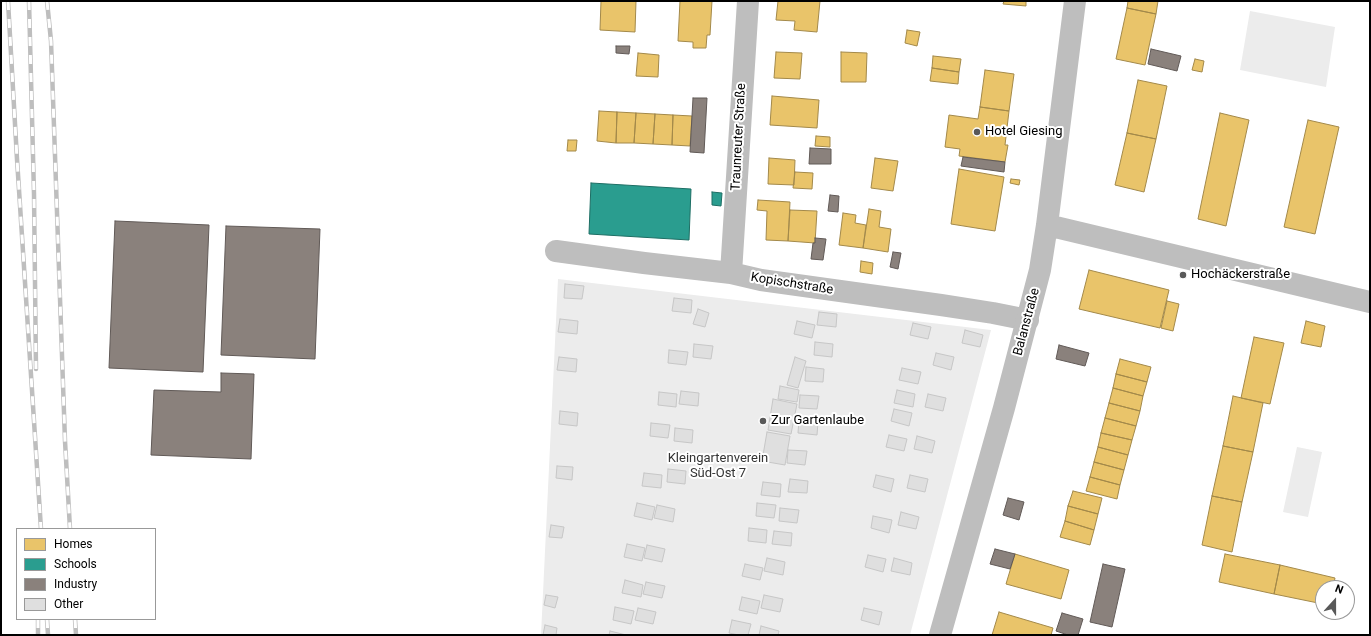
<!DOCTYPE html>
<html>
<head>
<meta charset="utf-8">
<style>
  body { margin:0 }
  #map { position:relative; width:1371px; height:636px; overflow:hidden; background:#fff; font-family:Roboto,sans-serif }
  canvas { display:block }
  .frame { position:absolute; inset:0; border:2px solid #000; pointer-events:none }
  .legend { position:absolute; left:16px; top:528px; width:140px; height:92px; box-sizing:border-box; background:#fff; border:1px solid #999; margin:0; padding:5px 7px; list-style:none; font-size:12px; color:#000 }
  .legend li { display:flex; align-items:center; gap:8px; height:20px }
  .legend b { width:20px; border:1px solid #999 }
  .north { position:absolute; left:1315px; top:580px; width:40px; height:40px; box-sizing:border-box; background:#fff; border:1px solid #999; border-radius:50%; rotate:21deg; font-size:11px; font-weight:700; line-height:16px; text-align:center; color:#000 }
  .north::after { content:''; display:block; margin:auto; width:14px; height:18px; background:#595959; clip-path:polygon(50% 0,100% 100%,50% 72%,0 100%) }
</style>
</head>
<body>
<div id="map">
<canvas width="1371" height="636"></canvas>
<div class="frame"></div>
<ul class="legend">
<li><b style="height:11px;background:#e9c46a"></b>Homes</li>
<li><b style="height:11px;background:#2a9d8f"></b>Schools</li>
<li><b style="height:11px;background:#8a817c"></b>Industry</li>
<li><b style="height:11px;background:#dfdfdf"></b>Other</li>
</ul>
<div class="north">N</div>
</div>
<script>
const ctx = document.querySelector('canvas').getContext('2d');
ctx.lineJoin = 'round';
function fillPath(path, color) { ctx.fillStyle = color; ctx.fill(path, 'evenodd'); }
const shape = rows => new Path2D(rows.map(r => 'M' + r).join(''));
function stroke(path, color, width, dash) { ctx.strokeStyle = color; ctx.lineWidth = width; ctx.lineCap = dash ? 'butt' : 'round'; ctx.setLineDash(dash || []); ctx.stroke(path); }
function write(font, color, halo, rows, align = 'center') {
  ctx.font = font + ' Roboto,sans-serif'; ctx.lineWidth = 4; ctx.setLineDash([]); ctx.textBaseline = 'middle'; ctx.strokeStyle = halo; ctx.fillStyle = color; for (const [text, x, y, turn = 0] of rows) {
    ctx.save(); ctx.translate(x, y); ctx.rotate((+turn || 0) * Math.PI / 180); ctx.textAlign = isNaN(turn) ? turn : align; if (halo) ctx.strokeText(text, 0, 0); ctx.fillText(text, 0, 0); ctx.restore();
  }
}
fillPath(shape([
  [1250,11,1335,27,1326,87,1240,70],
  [558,279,991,330,910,635,541,635],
  [1297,447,1322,452,1308,517,1283,512]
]), '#ececec');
const homes = shape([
  [601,1,636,1,635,32,600,30,601,1],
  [680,1,712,1,710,35,707,35,706,48,693,48,693,42,678,41,680,1],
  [778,1,820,1,817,32,794,30,795,21,776,20,778,1],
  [1004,1,1026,1,1026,6,1003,4,1004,1],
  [1128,1,1158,1,1156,14,1127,8,1128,1],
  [1127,8,1156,14,1145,65,1116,59,1127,8],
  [907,30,920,32,917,46,905,43,907,30],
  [776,52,802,53,800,79,774,78,776,52],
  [841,52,867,53,866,82,841,82,841,52],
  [638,53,659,55,658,77,636,76,638,53],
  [933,56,961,59,959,72,932,68,933,56],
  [1195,59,1204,61,1202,72,1192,70,1195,59],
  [932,68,959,72,958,84,930,81,932,68],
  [985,70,1014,74,1009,111,980,107,985,70],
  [1138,80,1167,86,1156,139,1127,133,1138,80],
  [772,96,819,100,817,128,770,125,772,96],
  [980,107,1009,111,1005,145,1008,145,1005,162,959,156,960,149,945,147,949,115,978,119,980,107],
  [599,111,617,112,616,143,597,141,599,111],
  [617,112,636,113,634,143,616,143,617,112],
  [636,113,655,114,653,144,634,143,636,113],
  [1220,113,1249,120,1226,226,1198,219,1220,113],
  [655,114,673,115,672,145,653,144,655,114],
  [673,115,692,116,690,146,672,145,673,115],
  [1308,120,1339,127,1315,234,1284,227,1308,120],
  [1127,133,1156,139,1144,192,1115,185,1127,133],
  [816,136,830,137,830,147,815,146,816,136],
  [568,140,577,140,576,151,567,151,568,140],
  [769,158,795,160,794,185,768,184,769,158],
  [875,158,898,161,893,191,871,188,875,158],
  [959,169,1004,177,995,231,951,224,959,169],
  [795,172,813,173,812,189,793,188,795,172],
  [1011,179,1020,180,1019,185,1010,183,1011,179],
  [758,200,790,202,788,241,766,240,767,211,757,210,758,200],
  [869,209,881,211,879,227,891,229,888,252,863,248,869,209],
  [790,210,817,211,815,243,788,241,790,210],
  [843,213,856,215,855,223,866,225,863,248,839,245,843,213],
  [861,261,873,263,872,274,860,272,861,261],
  [1089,270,1169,290,1160,328,1079,309,1089,270],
  [1167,301,1179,304,1173,331,1161,328,1167,301],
  [1306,321,1325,326,1321,347,1301,343,1306,321],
  [1254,337,1284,343,1270,404,1241,398,1254,337],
  [1120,359,1151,367,1147,382,1116,374,1120,359],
  [1116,374,1147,382,1143,396,1113,388,1116,374],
  [1113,388,1143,396,1140,411,1109,403,1113,388],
  [1233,396,1263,403,1253,452,1223,446,1233,396],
  [1109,403,1140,411,1136,426,1105,418,1109,403],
  [1105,418,1136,426,1132,440,1101,433,1105,418],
  [1101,433,1132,440,1128,455,1098,447,1101,433],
  [1223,446,1253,452,1242,502,1212,496,1223,446],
  [1098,447,1128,455,1124,470,1094,462,1098,447],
  [1094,462,1124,470,1120,485,1090,477,1094,462],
  [1090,477,1120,485,1117,499,1086,491,1090,477],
  [1073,491,1102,498,1098,514,1068,506,1073,491],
  [1212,496,1242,502,1232,552,1202,545,1212,496],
  [1068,506,1098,514,1094,530,1065,521,1068,506],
  [1065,521,1094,530,1090,545,1060,537,1065,521],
  [1015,554,1069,570,1061,599,1006,584,1015,554],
  [1225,554,1280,565,1274,594,1219,582,1225,554],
  [1280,565,1335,578,1333,588,1323,588,1323,604,1274,594,1280,565],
  [999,612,1053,628,1051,635,992,635,999,612]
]);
fillPath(homes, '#e9c46a');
stroke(homes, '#a3894a', 1);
const schools = shape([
  [591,183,691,189,689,240,589,234,591,183],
  [712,192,722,193,721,206,712,205,712,192]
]);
fillPath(schools, '#2a9d8f');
stroke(schools, '#1d6e64', 1);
const industry = shape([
  [616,46,630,46,629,54,616,53,616,46],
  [1151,49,1181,56,1177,71,1148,64,1151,49],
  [693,98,707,98,704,153,690,152,693,98],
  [810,148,831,149,831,164,809,164,810,148],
  [963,157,1005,162,1004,172,961,166,963,157],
  [830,195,839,196,838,212,828,211,830,195],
  [115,221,209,225,203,372,109,368,115,221],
  [226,226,320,229,315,359,221,355,226,226],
  [815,238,826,239,823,260,811,259,813,243,815,243,815,238],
  [893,252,901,253,898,269,890,267,893,252],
  [1059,345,1089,353,1085,366,1056,359,1059,345],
  [221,373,254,374,251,459,151,455,154,390,221,392,221,373],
  [1008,498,1024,502,1019,520,1003,515,1008,498],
  [995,549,1015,554,1010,569,990,564,995,549],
  [1103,564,1125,569,1112,627,1090,622,1103,564],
  [1062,613,1083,619,1078,635,1068,635,1056,631,1062,613]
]);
fillPath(industry, '#8a817c');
stroke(industry, '#615a57', 1);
const building = shape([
  [565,284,584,286,582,299,564,298,565,284],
  [674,298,692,300,691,313,672,311,674,298],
  [698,309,709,313,705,327,693,324,698,309],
  [819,312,837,314,836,327,817,325,819,312],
  [560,319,578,321,577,334,558,332,560,319],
  [797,321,815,325,812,338,794,334,797,321],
  [913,323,931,327,928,339,910,335,913,323],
  [965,330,983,335,980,347,962,343,965,330],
  [815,342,833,344,832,357,814,355,815,342],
  [694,344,713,346,711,359,693,357,694,344],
  [669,350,688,352,686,365,668,363,669,350],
  [936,353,954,357,951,370,933,365,936,353],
  [559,357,577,359,576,372,557,370,559,357],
  [795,357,806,361,798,388,787,385,795,357],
  [806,367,824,369,823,382,805,381,806,367],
  [902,368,921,372,918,384,899,380,902,368],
  [780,386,799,390,797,402,778,399,780,386],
  [897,390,915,394,913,407,894,403,897,390],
  [681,391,699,393,698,406,679,404,681,391],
  [659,392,677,394,676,407,658,405,659,392],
  [928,394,946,398,943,411,925,407,928,394],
  [800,395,819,396,817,409,799,408,800,395],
  [773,399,797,404,791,434,768,430,773,399],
  [894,409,912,413,909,426,891,421,894,409],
  [560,411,578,413,577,426,559,424,560,411],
  [799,420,818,422,817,435,798,433,799,420],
  [651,423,670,425,668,438,650,436,651,423],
  [675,428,693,430,692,443,674,441,675,428],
  [767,432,790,436,785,465,762,461,767,432],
  [889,435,907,439,904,451,886,447,889,435],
  [917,436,935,441,932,453,914,449,917,436],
  [788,450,807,451,805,465,787,463,788,450],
  [557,466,573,467,572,480,556,478,557,466],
  [668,469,686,471,685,484,667,482,668,469],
  [644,473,662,475,661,488,642,486,644,473],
  [876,475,894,479,891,492,873,487,876,475],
  [910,475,928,479,925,492,907,488,910,475],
  [790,479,808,481,807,493,788,492,790,479],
  [763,482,781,484,780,497,761,495,763,482],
  [637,503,655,507,652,520,634,516,637,503],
  [757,503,776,505,774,518,756,516,757,503],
  [657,505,675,509,673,522,654,518,657,505],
  [780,508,799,510,797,523,779,521,780,508],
  [901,512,919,517,916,529,898,525,901,512],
  [873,516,892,520,889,533,871,528,873,516],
  [551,525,564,527,562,538,549,537,551,525],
  [749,528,767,530,766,543,748,541,749,528],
  [774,531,792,533,791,546,772,544,774,531],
  [627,544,645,548,642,561,624,557,627,544],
  [647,545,665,549,662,562,644,558,647,545],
  [868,555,886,559,883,572,865,567,868,555],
  [767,558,785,562,783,575,764,571,767,558],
  [894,558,912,563,910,575,891,571,894,558],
  [745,564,763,568,760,580,742,576,745,564],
  [625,580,643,585,641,597,622,593,625,580],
  [646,582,665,586,662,598,643,594,646,582],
  [546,595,558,597,555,608,544,605,546,595],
  [764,595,783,599,780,612,761,608,764,595],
  [742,597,760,601,757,614,739,610,742,597],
  [615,607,634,611,631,624,613,620,615,607],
  [638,608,656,612,653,624,635,620,638,608],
  [864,608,882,612,879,625,861,620,864,608],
  [732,620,751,624,748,635,739,635,729,633,732,620],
  [545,625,557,628,556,635,543,635,545,625],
  [761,626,779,631,778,635,759,635,761,626],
  [610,631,626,635,609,635,610,631]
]);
fillPath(building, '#dfdfdf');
stroke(building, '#c7c7c7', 1);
stroke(shape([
  [556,251,644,263,731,273,761,280,941,305,993,313,1028,320],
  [731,273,748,1]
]), '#bebebe', 22);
stroke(shape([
  [1047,225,1370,302],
  [940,635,1004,408,1040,270,1047,225,1075,1]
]), '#bebebe', 22);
const rail = shape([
  [8,1,17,159,41,529],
  [29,1,34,194,36,369],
  [47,1,51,41,65,441,70,529],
  [38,619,38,635],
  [47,619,48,635],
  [75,619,76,635]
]);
stroke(rail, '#bebebe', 4.5);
stroke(rail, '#fff', 3, [9]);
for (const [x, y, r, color] of [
  [977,132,4,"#595959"],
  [1183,275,4,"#595959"],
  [763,421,4,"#595959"]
]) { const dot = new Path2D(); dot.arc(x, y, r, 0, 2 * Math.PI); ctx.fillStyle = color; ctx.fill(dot); stroke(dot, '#fff', 1.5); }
write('13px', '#000', '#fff', [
  ["Hotel Giesing",985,132],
  ["Hochäckerstraße",1191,275],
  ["Zur Gartenlaube",771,421]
], 'left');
write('13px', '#000', '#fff', [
  ["Traunreuter Straße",739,137,-87],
  ["Kopischstraße",792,284,9],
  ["Balanstraße",1027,322,-75]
]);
write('13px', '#333', '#fff', [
  ["Kleingartenverein",718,459],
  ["Süd-Ost 7",718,474]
]);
</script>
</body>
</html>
